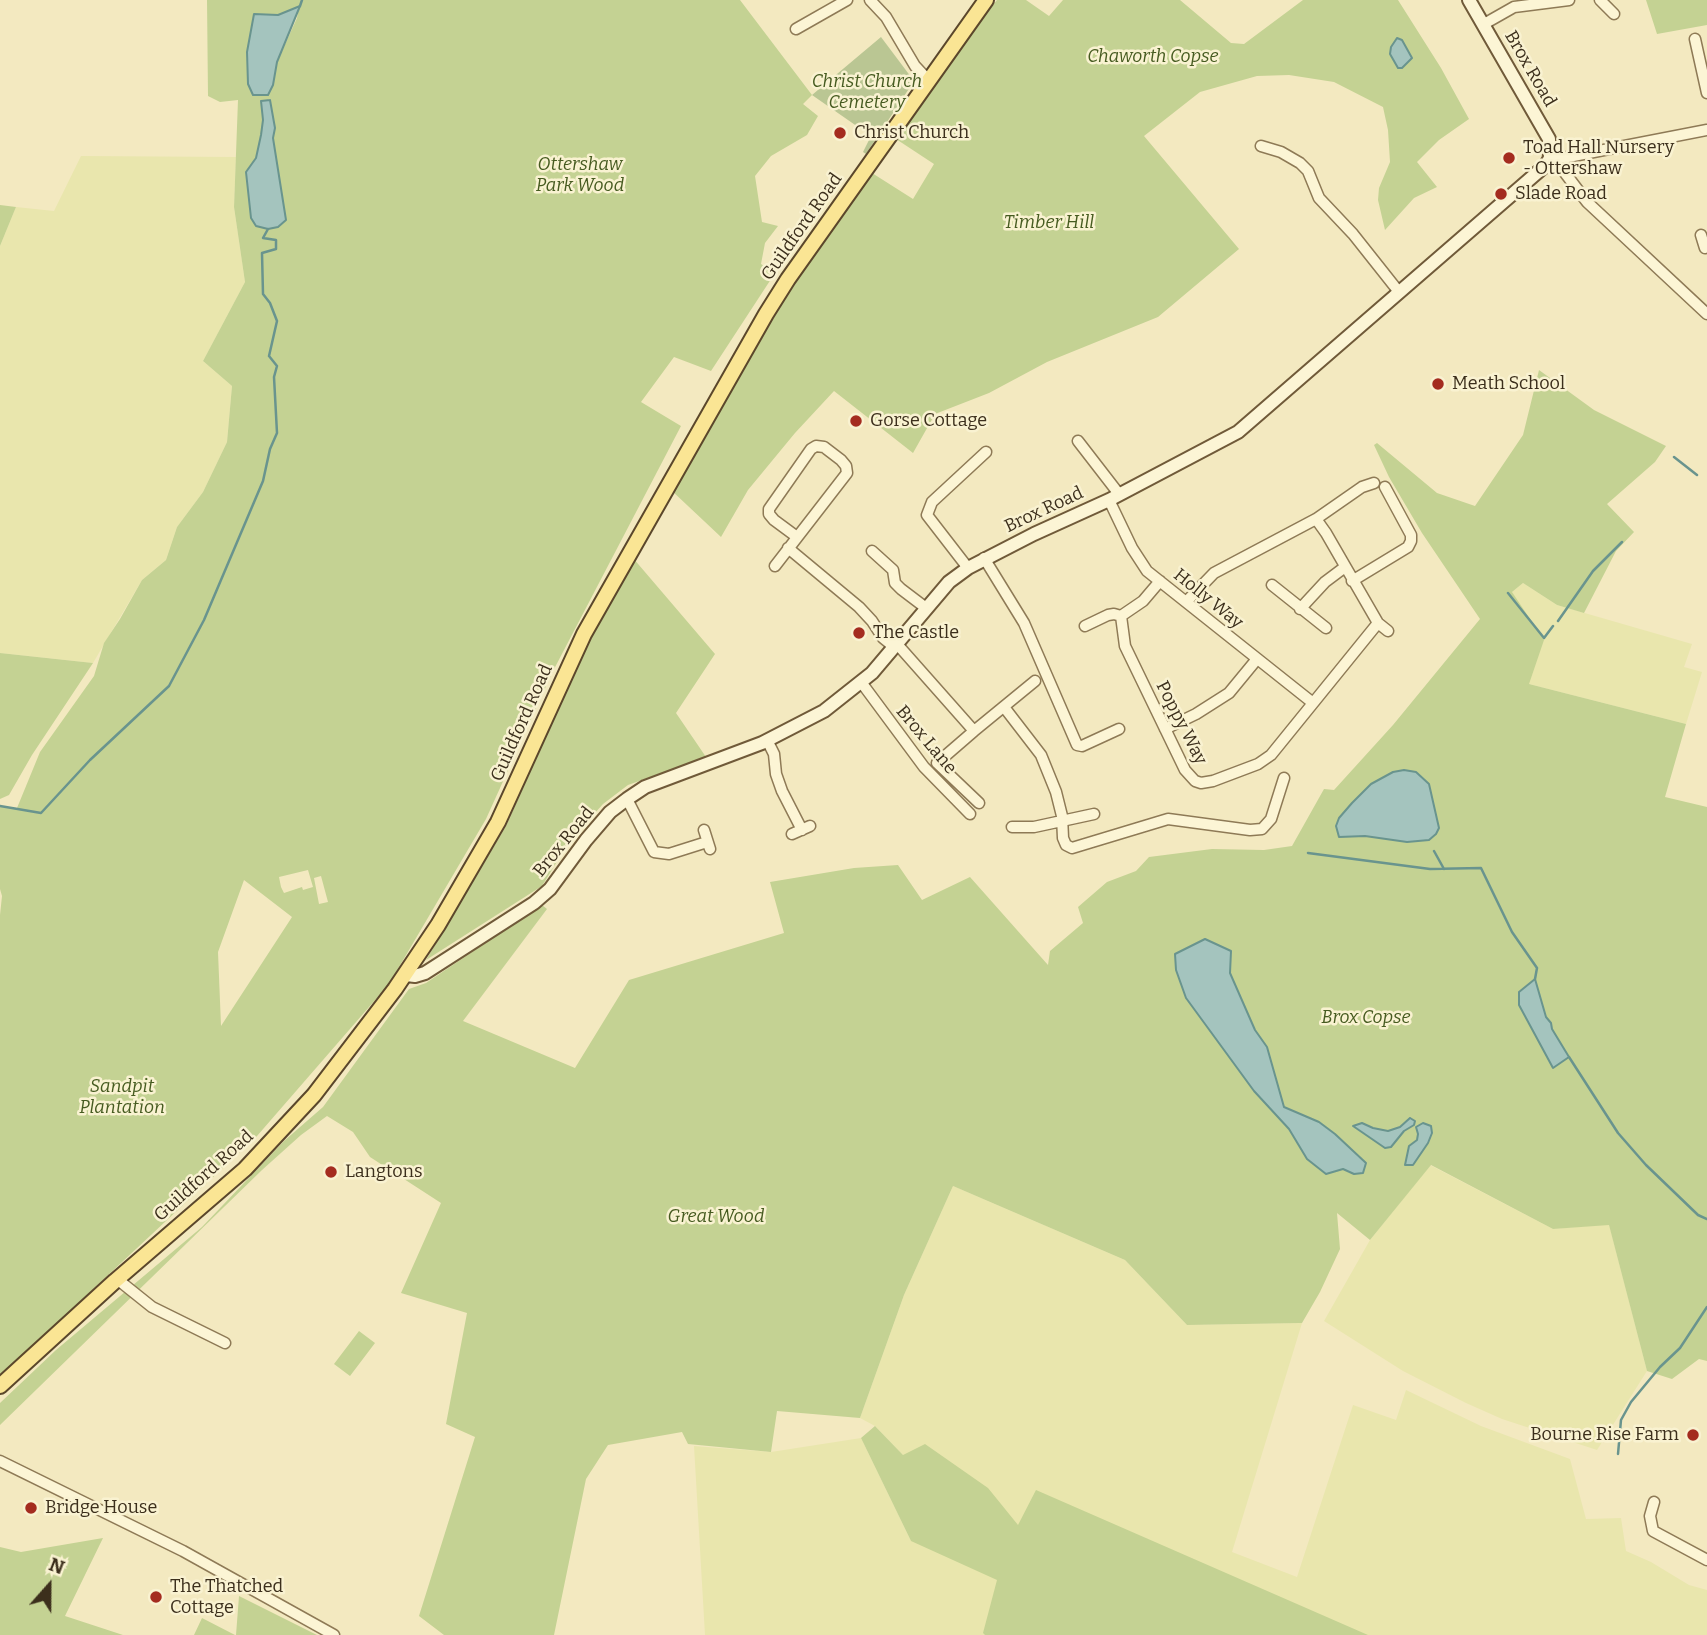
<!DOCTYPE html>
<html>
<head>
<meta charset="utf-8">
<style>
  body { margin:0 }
  #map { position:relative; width:1707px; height:1635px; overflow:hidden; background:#f3e9c0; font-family:Bitter,serif }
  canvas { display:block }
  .north { position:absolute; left:14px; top:1551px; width:70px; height:70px; -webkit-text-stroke:5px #f9f2d1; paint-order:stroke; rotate:21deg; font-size:19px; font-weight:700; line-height:28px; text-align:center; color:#3c2f1c }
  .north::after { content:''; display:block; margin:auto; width:24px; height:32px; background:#3c2f1c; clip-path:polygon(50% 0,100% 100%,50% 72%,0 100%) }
</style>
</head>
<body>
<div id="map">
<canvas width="1707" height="1635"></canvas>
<div class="north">N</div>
</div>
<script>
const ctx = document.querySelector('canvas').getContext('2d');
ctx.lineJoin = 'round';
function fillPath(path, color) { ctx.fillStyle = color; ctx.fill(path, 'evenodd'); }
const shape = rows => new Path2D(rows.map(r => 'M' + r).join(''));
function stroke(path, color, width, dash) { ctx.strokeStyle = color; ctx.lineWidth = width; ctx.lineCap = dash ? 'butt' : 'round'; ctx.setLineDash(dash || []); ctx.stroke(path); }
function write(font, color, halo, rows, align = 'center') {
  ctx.font = font + ' Bitter,serif'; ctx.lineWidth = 5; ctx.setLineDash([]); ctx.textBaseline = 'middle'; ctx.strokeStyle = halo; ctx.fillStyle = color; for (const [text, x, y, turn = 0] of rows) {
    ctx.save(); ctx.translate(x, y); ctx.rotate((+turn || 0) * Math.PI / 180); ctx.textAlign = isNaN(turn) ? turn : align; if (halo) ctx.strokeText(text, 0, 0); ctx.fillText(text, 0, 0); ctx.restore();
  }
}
fillPath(shape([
  [81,156,236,157,234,207,245,282,203,361,232,386,227,442,203,492,177,527,166,560,142,580,93,663,0,653,0,246,16,207,54,211],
  [1523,583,1557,605,1692,644,1684,667,1702,672,1686,724,1529,684,1512,592],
  [1430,1165,1553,1229,1609,1224,1647,1371,1597,1450,1502,1419,1466,1403,1403,1371,1324,1321,1370,1240],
  [953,1186,1125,1260,1187,1325,1302,1323,1232,1552,1297,1577,1353,1405,1396,1420,1406,1390,1481,1426,1570,1459,1586,1519,1621,1518,1626,1551,1651,1562,1689,1585,1707,1590,1707,1635,705,1635,694,1446,771,1452,861,1438,911,1541,903,1455,875,1426,860,1418,904,1295]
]), '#e9e6ad');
fillPath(shape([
  [207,0,740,0,812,95,803,104,818,116,807,135,771,156,755,176,762,222,778,226,765,243,761,264,775,273,711,371,674,357,641,402,681,426,552,673,486,819,389,984,257,1136,0,1376,0,915,2,896,0,889,0,806,17,808,40,752,94,676,104,643,120,619,142,580,166,560,177,527,203,492,227,442,232,386,203,361,245,282,234,207,238,100,220,102,208,96],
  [299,6,297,18,277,62,273,85,268,95,254,14,278,15],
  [261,102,275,128,273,138,285,220,251,218,246,172,256,158,261,135,263,120],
  [308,870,313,887,303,890,302,887,284,893,281,887,279,877],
  [321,876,328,902,319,904,314,878],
  [244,880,292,917,221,1026,218,952],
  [997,0,1026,0,1049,16,1063,0,1180,0,1231,43,1244,44,1303,0,1398,0,1441,68,1469,119,1439,140,1417,162,1437,187,1414,198,1385,230,1378,200,1379,188,1390,162,1388,130,1383,107,1334,82,1289,75,1257,76,1200,92,1144,136,1239,249,1158,317,1047,362,989,393,935,414,913,453,834,391,795,433,748,490,721,537,671,490,691,462,780,301,872,173,913,199,934,164,896,139,948,61],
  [1646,0,1707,0,1707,25,1657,34],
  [0,205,16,207,0,246],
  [1539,370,1594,410,1666,446,1655,462,1607,504,1634,532,1616,551,1584,613,1557,605,1523,583,1512,592,1544,640,1529,684,1686,724,1665,797,1707,807,1707,1361,1699,1359,1672,1379,1647,1371,1609,1225,1553,1229,1431,1165,1370,1240,1337,1213,1340,1249,1320,1292,1302,1323,1187,1325,1125,1260,953,1186,904,1295,860,1418,777,1411,771,1452,688,1444,682,1432,608,1445,586,1479,554,1635,444,1635,419,1616,475,1437,446,1424,467,1313,401,1293,441,1203,370,1157,353,1132,327,1116,301,1135,262,1170,0,1425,0,1403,56,1350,202,1227,284,1141,323,1107,409,989,426,983,542,905,547,909,463,1021,575,1068,629,980,784,933,770,882,854,868,898,865,922,900,970,877,1048,965,1050,951,1083,923,1078,907,1107,882,1136,871,1149,857,1212,849,1264,850,1292,846,1324,789,1334,790,1393,725,1480,619,1422,533,1389,477,1374,445,1377,443,1437,493,1475,506,1523,435],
  [633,558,715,654,676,713,706,757,628,785,603,804,569,842,542,886,426,960,506,826,595,626],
  [0,653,93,663,32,755,9,795,0,799],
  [359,1331,375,1343,350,1376,334,1364],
  [875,1426,903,1455,925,1444,988,1488,1018,1525,1036,1490,1368,1635,985,1635,983,1633,997,1580,911,1541,861,1438],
  [103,1538,65,1616,123,1635,0,1635,0,1547,21,1552],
  [239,1596,317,1635,236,1635],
  [202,1618,235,1635,194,1635]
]), '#c4d293');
fillPath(shape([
  [881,37,914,81,866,154,863,152,871,136,812,95]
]), '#bac693');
const water = shape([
  [300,6,277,62,273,85,268,95,253,95,248,84,247,52,254,14,278,15,300,6],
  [1397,38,1402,40,1412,58,1402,68,1398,68,1390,54,1391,47,1397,38],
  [270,100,275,128,273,138,286,220,278,227,268,229,256,226,251,218,246,172,256,158,261,135,263,120,261,101,270,100],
  [1404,770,1416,772,1429,784,1439,828,1436,834,1429,840,1407,842,1365,836,1339,837,1336,826,1339,818,1352,803,1371,784,1393,772,1404,770],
  [1205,939,1231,951,1230,973,1255,1030,1267,1047,1284,1107,1319,1122,1335,1134,1366,1163,1363,1173,1354,1174,1343,1169,1326,1174,1307,1159,1289,1129,1254,1091,1186,998,1176,970,1175,954,1205,939],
  [1535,979,1546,1017,1551,1023,1552,1029,1569,1057,1553,1068,1519,1005,1519,992,1535,979],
  [1410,1118,1415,1121,1414,1125,1404,1131,1391,1147,1385,1148,1353,1126,1362,1123,1373,1128,1388,1131,1400,1127,1410,1118],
  [1423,1123,1431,1126,1432,1133,1428,1143,1413,1165,1405,1165,1409,1146,1417,1140,1418,1134,1416,1127,1423,1123]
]);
fillPath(water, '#a4c4be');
stroke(water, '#69948e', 2);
stroke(shape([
  [300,6,302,0],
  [1674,457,1697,475],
  [1508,593,1544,638,1553,626],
  [1558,621,1593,571,1622,542],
  [0,806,41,813,90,760,169,686,204,620,263,481,270,449,277,433,274,377,277,366,269,356,277,321,270,303,263,294,262,253,276,249,276,240,263,238,268,229],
  [1434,851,1444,869],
  [1308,853,1430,869,1481,868,1512,932,1537,968,1535,979],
  [1569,1057,1618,1133,1646,1165,1698,1215,1707,1219],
  [1618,1454,1621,1420,1631,1402,1660,1367,1680,1348,1707,1307]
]), '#69948e', 2.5);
const street = shape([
  [870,0,886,17,915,66,928,80],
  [1600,0,1614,14],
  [1484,24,1514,7,1569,0],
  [796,29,847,0],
  [1695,39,1707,93],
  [1261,146,1281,152,1300,163,1308,171,1319,198,1353,234,1399,292],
  [1550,158,1562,169,1587,202,1707,314],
  [1550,158,1568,157,1707,130],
  [1701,235,1705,248],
  [1078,441,1119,494],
  [1109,500,1132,548,1147,571,1313,703],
  [788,548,859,607,872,621,883,638,894,647],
  [872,551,893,570,895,583,901,589,926,608],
  [984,558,1024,623,1077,745,1082,746,1119,729],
  [775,566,847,473,846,466,841,460,824,447,816,446,811,449,769,509,769,514,774,520,797,537],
  [968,568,927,515,932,502,986,452],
  [1160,581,1143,601,1121,616,1125,646,1185,770,1195,781,1201,783,1213,781,1258,764,1271,755,1378,623,1326,533,1316,519],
  [1352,581,1408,547,1411,541,1411,535,1385,487],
  [1272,585,1326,628],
  [1186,602,1214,573,1316,519,1362,487,1374,483],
  [1300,609,1325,582,1345,567],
  [1378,623,1388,631],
  [1085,626,1108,615,1114,614,1121,616],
  [897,644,974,731,1035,681],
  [861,682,924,767,970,814],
  [1004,707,1041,755,1056,792,1062,816,1063,838,1066,845,1072,848,1168,819,1250,830,1262,829,1271,819,1284,778],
  [1165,729,1196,714,1229,693,1257,659],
  [974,731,937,763,979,803],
  [767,740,774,754,776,774,782,791,802,830],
  [627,799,654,852,669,854,707,842],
  [1012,827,1034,827,1094,814],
  [704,830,710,849],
  [792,834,810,826],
  [117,1279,152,1307,225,1343],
  [0,1461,183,1551,334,1635],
  [1654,1502,1650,1516,1653,1531,1707,1560]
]);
const secondary = shape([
  [406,975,415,976,425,973,534,903,550,889,586,840,610,812,627,799,645,787,762,743,824,711,872,673,949,582,968,568,1034,534,1109,500,1238,432,1546,165,1550,158,1549,139,1469,0]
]);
const primary = shape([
  [0,1386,115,1281,245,1169,314,1095,395,989,438,925,498,822,584,634,766,314,788,279,986,0]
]);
stroke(street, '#8e7a56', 13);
stroke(secondary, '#705a39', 16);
stroke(primary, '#5b472b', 18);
stroke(street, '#fcf5d5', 10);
stroke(secondary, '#fcf5d5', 12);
stroke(primary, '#fae594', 14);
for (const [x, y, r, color] of [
  [840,133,7,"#a42c1f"],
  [1509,158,7,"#a42c1f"],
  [1501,194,7,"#a42c1f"],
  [1438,384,7,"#a42c1f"],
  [856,421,7,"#a42c1f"],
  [859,633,7,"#a42c1f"],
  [331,1172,7,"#a42c1f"],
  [1693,1435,7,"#a42c1f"],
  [31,1508,7,"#a42c1f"],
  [156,1597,7,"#a42c1f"]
]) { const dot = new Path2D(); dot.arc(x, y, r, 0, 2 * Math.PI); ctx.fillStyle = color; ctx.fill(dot); stroke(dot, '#f9f2d1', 2.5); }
write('italic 18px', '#465b20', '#f9f2d1', [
  ["Chaworth Copse",1153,57],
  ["Christ Church",867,82],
  ["Cemetery",867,103],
  ["Ottershaw",580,165],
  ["Park Wood",580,186],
  ["Timber Hill",1049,223],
  ["Brox Copse",1366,1018],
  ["Sandpit",122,1087],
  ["Plantation",122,1108],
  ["Great Wood",716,1217]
]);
write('18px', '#3c2f1c', '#f9f2d1', [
  ["Brox Road",1530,69,60],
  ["Guildford Road",802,227,-55],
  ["Brox Road",1044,510,-25],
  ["Holly Way",1208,599,39],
  ["Guildford Road",522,723,-66],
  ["Poppy Way",1181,723,63],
  ["Brox Lane",926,740,50],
  ["Brox Road",564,842,-51],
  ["Guildford Road",204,1176,-42]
]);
write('18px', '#3c2f1c', '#f9f2d1', [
  ["Christ Church",854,133],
  ["Toad Hall Nursery",1523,148],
  ["- Ottershaw",1523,169],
  ["Slade Road",1515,194],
  ["Meath School",1452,384],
  ["Gorse Cottage",870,421],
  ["The Castle",873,633],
  ["Langtons",345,1172],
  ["Bourne Rise Farm",1679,1435,"right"],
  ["Bridge House",45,1508],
  ["The Thatched",170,1587],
  ["Cottage",170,1608]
], 'left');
</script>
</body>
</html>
